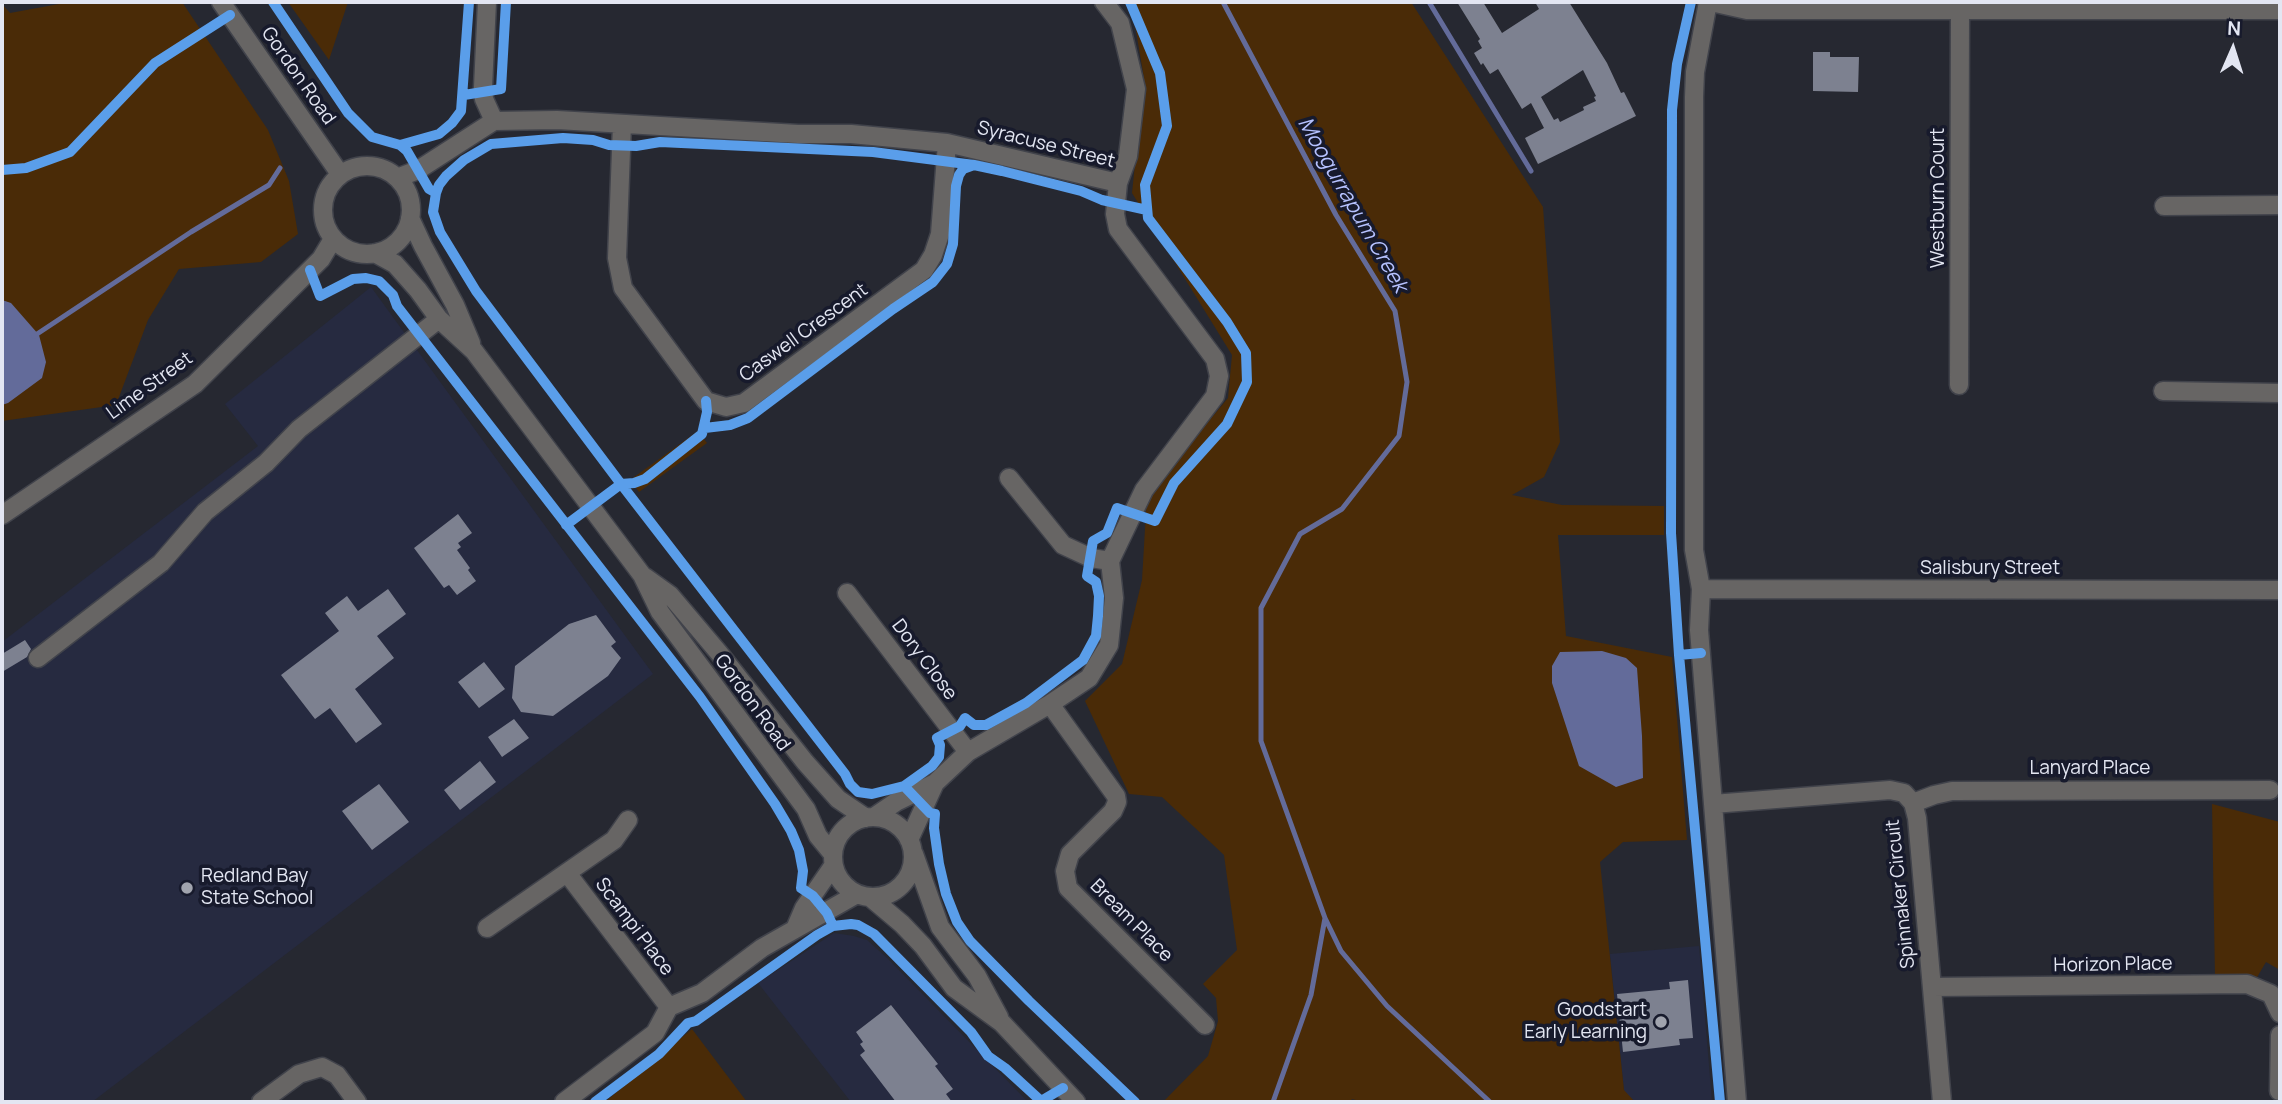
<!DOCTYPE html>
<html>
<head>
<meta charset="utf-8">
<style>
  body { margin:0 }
  #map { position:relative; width:2282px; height:1104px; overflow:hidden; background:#262831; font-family:Manrope,sans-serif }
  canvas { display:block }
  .frame { position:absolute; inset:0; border:4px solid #e3e6f2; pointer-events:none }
  .north { position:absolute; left:2198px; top:14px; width:70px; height:70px; -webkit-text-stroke:5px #171a2c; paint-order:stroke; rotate:3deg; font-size:19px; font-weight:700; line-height:28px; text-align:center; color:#e3e6f2 }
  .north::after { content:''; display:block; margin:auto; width:24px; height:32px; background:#e3e6f2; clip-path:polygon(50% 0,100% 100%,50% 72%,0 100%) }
</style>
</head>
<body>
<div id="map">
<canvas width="2282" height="1104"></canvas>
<div class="frame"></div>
<div class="north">N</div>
</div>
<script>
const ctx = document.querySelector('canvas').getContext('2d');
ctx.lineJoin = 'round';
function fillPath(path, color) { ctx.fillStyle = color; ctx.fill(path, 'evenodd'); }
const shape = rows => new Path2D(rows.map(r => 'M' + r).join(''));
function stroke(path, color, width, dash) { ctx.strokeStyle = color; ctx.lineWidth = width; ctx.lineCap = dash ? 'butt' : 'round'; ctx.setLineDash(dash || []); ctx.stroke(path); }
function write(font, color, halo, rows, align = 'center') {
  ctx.font = font + ' Manrope,sans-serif'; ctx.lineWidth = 7; ctx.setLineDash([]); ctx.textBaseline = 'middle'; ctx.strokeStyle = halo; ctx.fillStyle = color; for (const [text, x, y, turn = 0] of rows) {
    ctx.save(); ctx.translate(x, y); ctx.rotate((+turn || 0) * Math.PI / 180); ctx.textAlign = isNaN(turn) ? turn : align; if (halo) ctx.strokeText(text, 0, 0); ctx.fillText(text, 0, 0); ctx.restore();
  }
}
fillPath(shape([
  [371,287,653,674,92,1102,2,1102,2,642,258,446,225,404],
  [834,933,854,936,867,940,888,959,1028,1102,851,1102,758,983],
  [1699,946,1712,1102,1635,1102,1624,1091,1610,954]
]), '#262a40');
fillPath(shape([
  [70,2,182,2,268,130,289,181,298,234,261,262,179,269,148,320,116,405,2,421,2,4,10,13],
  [288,2,348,2,329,60],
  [1131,2,1411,2,1543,207,1560,442,1544,477,1512,495,1562,505,1664,506,1664,535,1558,535,1566,636,1672,657,1687,840,1623,842,1600,862,1624,1090,1635,1102,1363,1102,1352,1099,1350,1102,1163,1102,1208,1056,1218,1021,1216,998,1203,984,1237,950,1224,855,1162,797,1129,794,1085,701,1122,664,1142,580,1147,495,1228,398,1232,355,1132,193,1144,78],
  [698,431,707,443,639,492,630,480],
  [2212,804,2280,822,2280,970,2266,962,2256,979,2215,977],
  [692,1029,747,1102,605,1102]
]), '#4a2b07');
fillPath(shape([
  [2,300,11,303,39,335,46,362,42,378,8,403,2,405],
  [1602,651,1626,658,1637,668,1642,736,1643,778,1616,787,1579,766,1552,683,1552,666,1560,652]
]), '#636b9a');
stroke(shape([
  [1223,2,1336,215,1395,311,1407,382,1399,436,1342,509,1300,534,1261,608,1261,741,1325,918,1341,951,1387,1006,1490,1102],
  [1429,2,1531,171],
  [34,336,191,232,269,185,280,168],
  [1273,1102,1311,995,1325,918]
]), '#636b9a', 5);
fillPath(shape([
  [1457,2,1483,2,1502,33,1539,9,1535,2,1569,2,1607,63,1621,93,1624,92,1636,116,1538,164,1525,138,1544,128,1531,103,1522,109,1498,69,1490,74,1483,63,1481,65,1474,53,1482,48,1478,41,1480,39],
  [1583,70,1596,96,1594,97,1596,101,1583,107,1584,110,1560,122,1558,118,1554,120,1541,97],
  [1813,52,1830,52,1830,57,1859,57,1858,92,1813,91],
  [458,514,472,533,458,543,461,547,457,550,470,568,468,570,476,581,457,595,449,585,444,588,414,548],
  [388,589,406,614,377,636,394,658,355,689,382,724,356,743,330,708,315,719,281,675,339,631,325,613,347,596,358,611],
  [596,615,616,642,611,646,621,658,608,676,553,716,521,712,512,698,515,666,569,624],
  [25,640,31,649,27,657,2,672,2,654],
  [484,662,505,689,479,708,458,682],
  [514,719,529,738,502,757,488,737],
  [480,761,496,782,460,810,444,790],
  [379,784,409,822,372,850,342,811],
  [1688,980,1693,1038,1679,1039,1680,1045,1623,1052,1617,994,1670,989,1669,982],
  [891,1005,938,1064,935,1066,953,1089,946,1094,952,1102,896,1102,860,1055,865,1051,860,1044,863,1042,856,1032]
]), '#7d8190');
const minor = shape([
  [221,2,340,174],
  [487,2,483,87,484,99,494,121],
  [1104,2,1120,23,1136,89,1128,156,1118,183],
  [1708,2,1695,72,1694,97,1694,550,1701,589,1699,630,1737,1102],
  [1711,2,1747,10,2280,10],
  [622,124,617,258,623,288,706,401,726,407,744,403,924,270,933,255,940,234,947,143],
  '323 210a44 44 0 1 1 88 0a44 44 0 1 1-88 0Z',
  [397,178,418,170,494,121,557,120,798,134,851,134,947,143,1118,183,1115,214,1118,229,1215,359,1219,376,1215,396,1144,490,1110,561,1114,598,1109,645,1089,678,1050,704,968,752,935,783,909,840],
  [2164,206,2280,205],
  [410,218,423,246,455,305,471,343],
  [375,253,395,264,418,290,439,319,474,351,642,575,660,612,806,809,818,836,832,853],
  [1959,385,1960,11],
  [2163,391,2280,393],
  [1009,478,1063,545,1091,558,1110,561],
  [2,515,195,384,321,259,333,239],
  [645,577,670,595,719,653,805,762,838,799,866,818],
  [1701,589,2280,590],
  [847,593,968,752],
  [38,658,161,563,205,512,266,463,299,429,439,319],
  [1050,704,1116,796,1117,802,1113,811,1070,854,1065,871,1068,888,1205,1025],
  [1913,803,1934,795,1952,791,2270,790],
  [1713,804,1890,790,1904,793,1913,803,1917,818,1942,1102],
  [874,817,896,802,935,783],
  '833 857a40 40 0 1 1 80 0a40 40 0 1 1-80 0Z',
  [914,854,940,927,977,976,999,1017],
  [567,873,669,1007],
  [870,897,902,924,923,946,954,988,1002,1023,1076,1102],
  [487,928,614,840,628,820],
  [795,929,804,908,833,866],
  [1932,987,2247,984,2271,994,2280,1013],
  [2279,1091,2280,1035],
  [261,1102,299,1074,322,1067,337,1075,357,1102],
  [564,1102,655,1033,669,1007,702,993,762,948,857,894]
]);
stroke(minor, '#41434b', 21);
stroke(minor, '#676564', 18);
stroke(shape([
  [273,2,348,113,372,137,400,145,407,151,429,189,436,193,433,212,440,232,476,291,621,484,845,774,850,784,858,792,872,794,904,786,932,766,939,757,940,745,937,738,960,726,965,718,974,725,986,725,1026,703,1083,660,1096,636,1098,616,1099,596,1096,582,1087,576,1093,541,1107,533,1117,508,1155,521,1174,483,1227,424,1247,382,1246,353,1227,322,1148,218,1145,185,1167,126,1160,73,1130,2],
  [464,95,501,89,506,2],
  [400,145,439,134,452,123,461,111,469,2],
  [2,170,26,168,70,152,155,63,230,15],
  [436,193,439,185,446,176,464,160,491,144,563,138,593,140,609,145,636,146,660,142,873,152,974,165],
  [310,270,320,296,353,279,366,278,379,281,393,295,397,306,700,697,775,804,791,831,799,850,803,871,801,888,813,896,827,913,833,926],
  [705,428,730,425,748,418,893,309,933,282,947,264,953,244,956,186,959,175,963,169,974,165,1002,171,1081,191,1102,200,1147,210],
  [566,525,621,484,634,483,645,479,702,434,707,412,706,401],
  [1701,653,1679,655,1720,1102],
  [1679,655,1671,533,1672,110,1677,64,1691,2],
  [904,786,930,813,935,814,934,828,939,864,946,894,957,922,970,941,1029,1001,1135,1102],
  [595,1102,659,1054,688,1023,696,1021,817,935,833,926,851,924,858,925,874,934,971,1032,988,1056,1005,1068,1041,1101,1063,1088]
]), '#5a9eea', 10);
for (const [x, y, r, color] of [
  [187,888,7,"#a1a4ae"],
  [1661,1022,7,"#a1a4ae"]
]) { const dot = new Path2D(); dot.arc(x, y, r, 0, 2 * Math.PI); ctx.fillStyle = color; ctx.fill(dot); stroke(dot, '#171a2c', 2.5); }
write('19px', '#e3e6f2', '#171a2c', [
  ["Gordon Road",298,76,55],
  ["Syracuse Street",1046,145,14],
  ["Westburn Court",1939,198,-90],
  ["Caswell Crescent",804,333,-36],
  ["Lime Street",150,386,-36],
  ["Salisbury Street",1990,569],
  ["Dory Close",924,660,53],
  ["Gordon Road",752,703,54],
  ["Lanyard Place",2090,769],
  ["Spinnaker Circuit",1901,894,-96],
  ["Bream Place",1131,921,45],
  ["Scampi Place",634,927,53],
  ["Horizon Place",2113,965,-1]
]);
write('19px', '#e3e6f2', '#171a2c', [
  ["Redland Bay",201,877],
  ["State School",201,899],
  ["Goodstart",1647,1011,"right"],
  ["Early Learning",1647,1033,"right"]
], 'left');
write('italic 21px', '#b6c2ff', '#171a2c', [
  ["Moogurrapum Creek",1352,205,60]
]);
</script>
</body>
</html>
